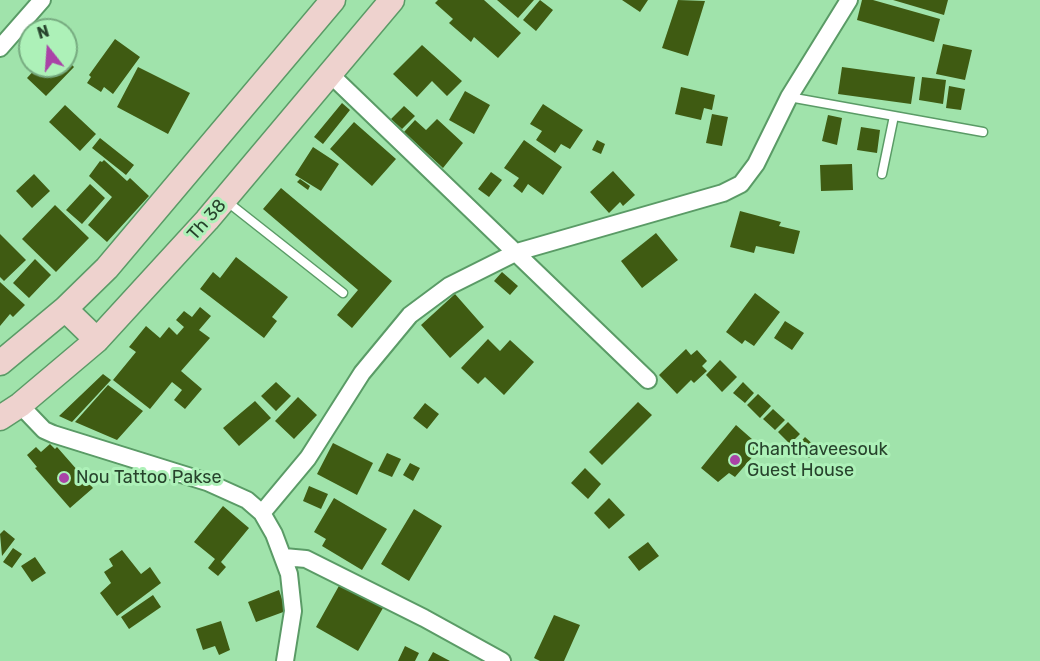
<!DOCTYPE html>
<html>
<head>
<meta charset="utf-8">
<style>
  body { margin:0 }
  #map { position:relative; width:1040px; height:661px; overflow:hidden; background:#a0e3ab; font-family:Rubik,sans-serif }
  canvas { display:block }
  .north { position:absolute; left:18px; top:18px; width:60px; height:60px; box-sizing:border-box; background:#adf1b8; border:2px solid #77ab80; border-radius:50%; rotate:343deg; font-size:16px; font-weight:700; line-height:24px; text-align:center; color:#27432c }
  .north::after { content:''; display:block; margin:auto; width:21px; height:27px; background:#aa43a7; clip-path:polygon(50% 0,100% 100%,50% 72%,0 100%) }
</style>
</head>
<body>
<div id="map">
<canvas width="1040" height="661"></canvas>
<div class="north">N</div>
</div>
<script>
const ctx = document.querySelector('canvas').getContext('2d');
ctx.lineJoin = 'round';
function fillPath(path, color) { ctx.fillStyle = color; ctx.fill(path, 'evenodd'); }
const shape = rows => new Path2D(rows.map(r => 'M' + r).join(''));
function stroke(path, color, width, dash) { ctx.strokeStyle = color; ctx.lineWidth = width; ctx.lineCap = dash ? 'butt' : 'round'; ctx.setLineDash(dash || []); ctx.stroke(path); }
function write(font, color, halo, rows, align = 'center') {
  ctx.font = font + ' Rubik,sans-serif'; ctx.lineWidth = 6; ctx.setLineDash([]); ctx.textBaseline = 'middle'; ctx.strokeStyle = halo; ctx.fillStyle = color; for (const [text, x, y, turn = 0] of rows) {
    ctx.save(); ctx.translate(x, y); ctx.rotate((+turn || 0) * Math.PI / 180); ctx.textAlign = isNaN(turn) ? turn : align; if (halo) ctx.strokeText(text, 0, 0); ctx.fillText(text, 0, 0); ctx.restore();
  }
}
fillPath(shape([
  [438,0,484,0,521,33,498,58,474,37,471,42,449,23,453,19,435,3],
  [497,0,534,0,518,18],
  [540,0,553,10,536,31,523,20],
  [622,0,648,0,640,12],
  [678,0,705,1,688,56,662,48],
  [862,0,873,0,940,19,934,42,857,20],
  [893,0,948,0,944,15],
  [33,25,38,30,30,30,30,42,23,35],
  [115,39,140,57,113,94,104,87,101,92,87,83,91,77,89,75],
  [943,44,972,50,965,80,936,74],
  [422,45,462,81,447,96,432,81,417,97,393,74],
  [66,59,74,67,46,96,27,78,38,66,66,66],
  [138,67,190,93,168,134,117,107],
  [842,67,915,77,911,104,838,94],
  [922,77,946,80,943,104,919,100],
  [949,86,965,89,961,110,946,108],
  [681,87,715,95,712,110,704,108,701,120,675,114],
  [465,91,490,105,474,134,449,120],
  [342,103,350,110,323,144,314,137],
  [543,104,583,130,570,149,561,144,555,153,536,140,542,131,530,124],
  [65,105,96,134,80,151,49,122],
  [404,106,415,116,402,129,391,119],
  [712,114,728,117,722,146,706,143],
  [828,115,842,118,837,145,822,141],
  [437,119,463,143,443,168,404,132,415,120,426,130],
  [354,122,396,159,372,186,330,149],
  [861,127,880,130,877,153,857,150],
  [100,138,134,165,126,175,92,148],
  [524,140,562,167,543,195,528,184,522,193,513,186,519,178,504,168],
  [597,140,605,144,601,154,592,150],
  [313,147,339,164,321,191,295,175],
  [104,160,127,181,130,178,149,196,107,242,88,225,112,197,89,176,100,161,102,162],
  [852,164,853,190,821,191,820,165],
  [613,171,635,195,623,206,620,202,609,213,590,192],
  [491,172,502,180,489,197,478,189],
  [34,174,50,191,32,208,16,191],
  [300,179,310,186,308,190,297,182],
  [90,184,105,198,82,224,66,210],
  [281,188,392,281,352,328,337,315,358,290,263,209],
  [55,205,89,238,56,272,22,239],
  [740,211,781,222,779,226,800,231,794,254,756,246,754,253,730,247],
  [656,233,678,260,642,288,621,261],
  [0,234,26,260,4,281,0,277],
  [236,257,288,297,272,317,277,321,264,338,200,289,213,272,220,278],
  [35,259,51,275,29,298,13,283],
  [502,272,518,286,510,295,494,281],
  [0,282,25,305,13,317,10,314,0,326],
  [755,293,780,312,754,346,745,340,742,344,726,332],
  [455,294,484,327,450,358,421,325],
  [200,307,211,316,199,330,210,338,181,371,202,389,185,409,174,400,182,390,172,382,150,409,113,380,136,352,129,347,146,326,160,338,169,327,177,335,184,327,176,320,184,311,192,317],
  [785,321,804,333,792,350,774,338],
  [488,339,500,351,510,340,534,362,504,395,485,377,478,384,461,368],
  [686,349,691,355,697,350,707,361,702,366,707,371,694,383,691,380,677,394,659,375],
  [720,360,737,377,722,392,706,375],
  [103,374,111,380,72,422,59,416],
  [276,382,291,396,276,411,261,396],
  [743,382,754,393,745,403,733,393],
  [108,385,143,411,117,440,75,422],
  [758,394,771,406,760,418,747,405],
  [298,397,317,415,294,439,275,421],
  [255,401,271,418,239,446,223,428],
  [638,402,652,415,602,465,589,452],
  [425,403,439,414,427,429,413,418],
  [773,409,785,420,775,430,763,419],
  [788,422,800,434,790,444,778,432],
  [736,425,761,447,735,477,729,473,718,482,701,468],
  [805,437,817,448,809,458,796,447],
  [333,443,373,463,357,495,317,474],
  [50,444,55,449,57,447,93,488,70,508,35,468,37,467,27,455,36,447,41,452],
  [387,453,401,459,392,477,378,471],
  [410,463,420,468,413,481,403,475],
  [585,468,601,484,588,499,571,483],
  [309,486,328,494,321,509,303,501],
  [334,498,387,529,362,570,322,546,326,539,314,532],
  [609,498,625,515,609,529,594,513],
  [223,506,249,528,221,562,226,567,218,576,208,568,215,559,194,542],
  [414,509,442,526,409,581,381,564],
  [4,530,15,539,2,556,0,534],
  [648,542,659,556,639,571,628,557],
  [13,548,22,554,12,568,3,562],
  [122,550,141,574,150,567,161,583,117,616,100,593,111,583,104,572,113,566,109,559],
  [35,557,46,573,32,582,21,566],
  [340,584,383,608,358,651,316,627],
  [279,590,286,611,256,622,248,602],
  [153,595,161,607,129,629,121,617],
  [554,615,580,625,564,661,540,661,534,658],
  [221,621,230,650,219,655,215,646,203,650,196,629],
  [405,646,419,653,415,661,398,661],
  [433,652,450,661,428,661]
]), '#3f5b12');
const lane = shape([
  [789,97,983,132],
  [882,174,894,116],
  [225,200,343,293]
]);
const street = shape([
  [0,48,42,0],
  [330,74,648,380],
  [20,405,44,430,53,434,207,482,247,500,262,513,274,534,289,574,293,611,285,661],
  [262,513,308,458,362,373,410,315,449,286,517,252,723,193,741,184,756,164,789,97,849,0],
  [284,557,306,559,424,618,502,661]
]);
const secondary = shape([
  [65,309,97,340],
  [0,363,65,309,107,268,333,0],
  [0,418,20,405,97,340,207,220,392,0]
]);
stroke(lane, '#5a9b66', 11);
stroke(street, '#5a9b66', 20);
stroke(secondary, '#5a9b66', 27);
stroke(lane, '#fff', 8);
stroke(street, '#fff', 16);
stroke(secondary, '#eed2ce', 24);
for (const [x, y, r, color] of [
  [735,460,6,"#aa43a7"],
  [64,478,6,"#aa43a7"]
]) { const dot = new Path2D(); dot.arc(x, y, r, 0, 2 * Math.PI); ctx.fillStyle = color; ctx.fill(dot); stroke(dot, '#adf1b8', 2); }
write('18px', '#27432c', '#adf1b8', [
  ["Th 38",207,220,-48]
]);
write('18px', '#27432c', '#adf1b8', [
  ["Chanthaveesouk",747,450],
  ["Guest House",747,471],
  ["Nou Tattoo Pakse",76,478]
], 'left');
</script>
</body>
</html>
